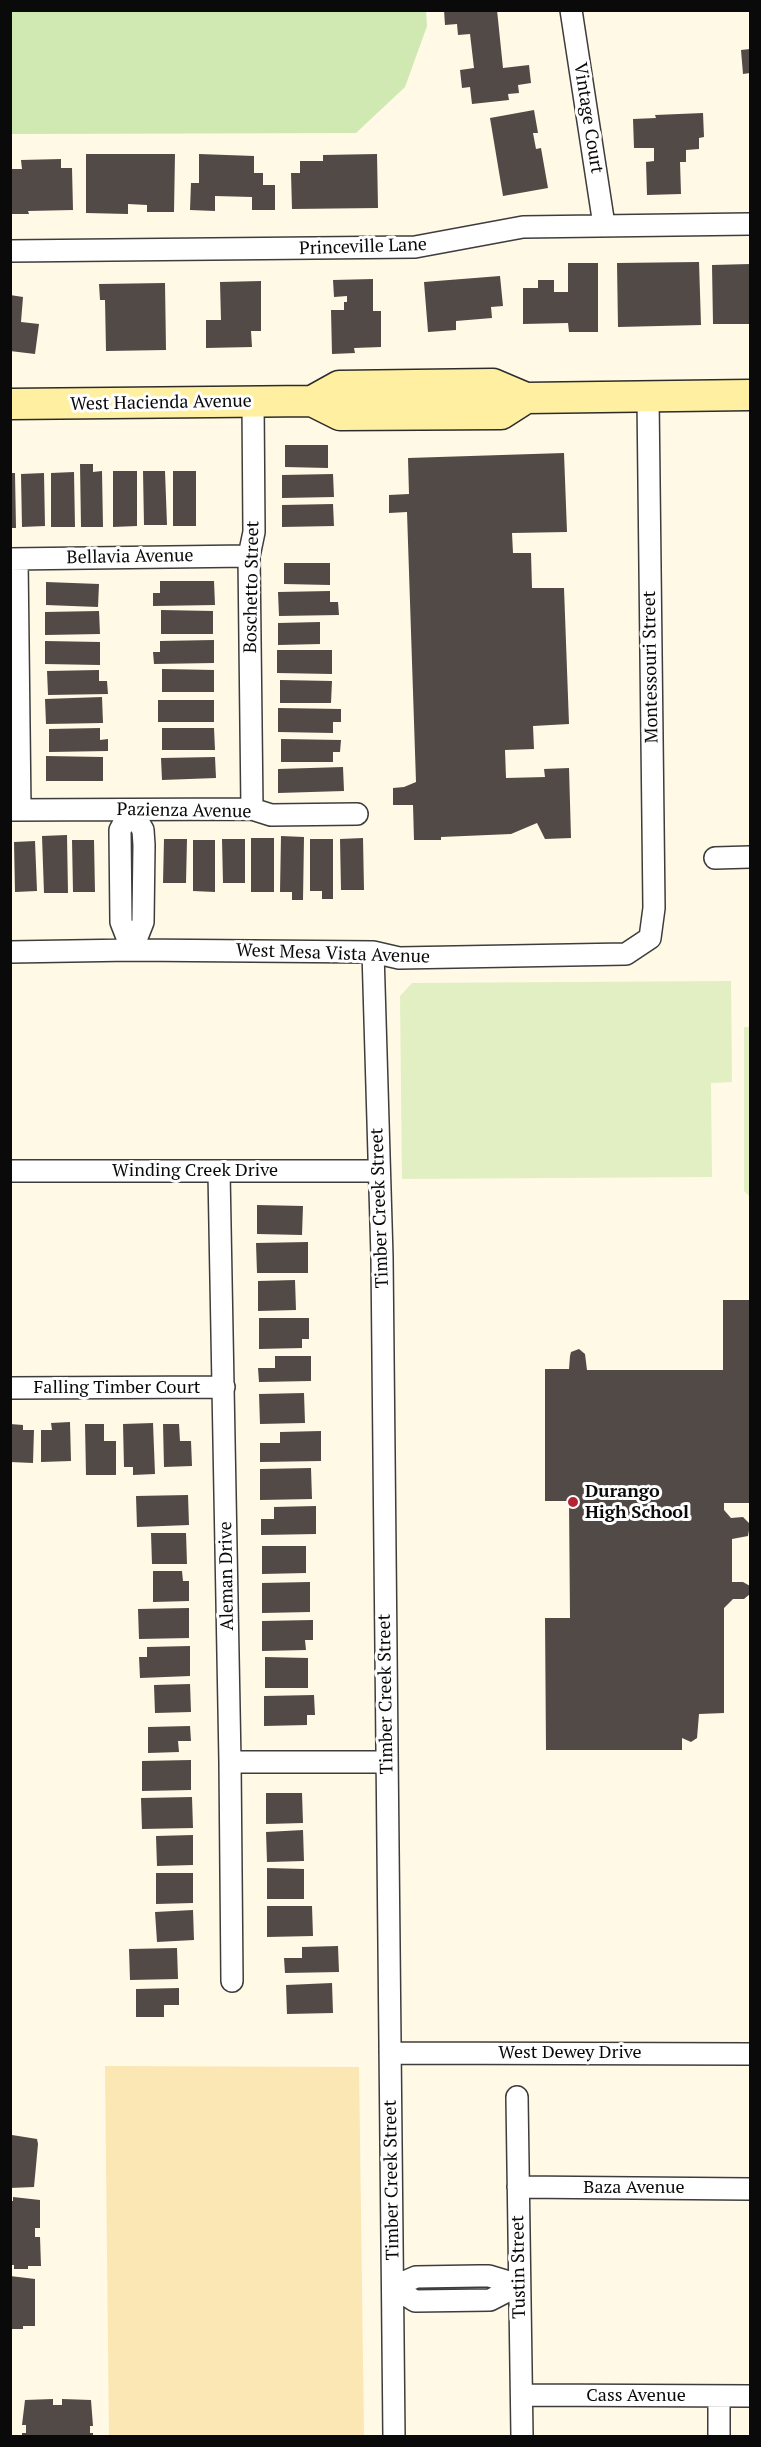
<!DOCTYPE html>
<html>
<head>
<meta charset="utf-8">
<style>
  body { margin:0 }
  #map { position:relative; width:761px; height:2447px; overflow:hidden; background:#fff9e6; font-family:"PT Serif",serif }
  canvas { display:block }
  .frame { position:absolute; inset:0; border:12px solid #0a0a0a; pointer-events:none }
</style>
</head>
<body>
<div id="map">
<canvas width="761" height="2447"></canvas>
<div class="frame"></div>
</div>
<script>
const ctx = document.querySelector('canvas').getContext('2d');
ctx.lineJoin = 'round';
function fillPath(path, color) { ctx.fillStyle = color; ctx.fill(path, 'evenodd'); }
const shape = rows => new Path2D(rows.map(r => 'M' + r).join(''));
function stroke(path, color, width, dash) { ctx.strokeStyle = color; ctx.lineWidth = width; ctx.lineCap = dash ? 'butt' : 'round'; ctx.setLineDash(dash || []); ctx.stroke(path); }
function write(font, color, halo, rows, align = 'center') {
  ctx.font = font + ' "PT Serif",serif'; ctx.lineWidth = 6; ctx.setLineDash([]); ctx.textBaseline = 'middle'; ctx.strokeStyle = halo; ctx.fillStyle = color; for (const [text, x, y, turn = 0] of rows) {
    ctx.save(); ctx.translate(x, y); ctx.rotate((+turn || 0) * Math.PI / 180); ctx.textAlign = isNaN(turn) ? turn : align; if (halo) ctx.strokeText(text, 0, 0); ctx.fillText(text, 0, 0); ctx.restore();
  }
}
fillPath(shape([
  [11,10,426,10,427,26,405,87,356,133,11,134]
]), '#d0e8b2');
fillPath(shape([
  [105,2066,359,2067,364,2436,109,2436]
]), '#fae7b3');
fillPath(shape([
  [731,981,732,1082,711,1083,712,1177,402,1179,400,996,412,983],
  [744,1027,750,1027,750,1197,744,1191]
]), '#e2efc3');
fillPath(shape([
  [444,10,497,10,503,68,529,65,531,83,518,85,519,93,508,94,509,100,472,104,470,87,462,88,460,70,474,68,470,34,458,35,457,24,445,25],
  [750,49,750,73,743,74,741,50],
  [534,110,538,133,533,133,536,149,541,148,548,188,503,196,490,118],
  [703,113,704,137,699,138,699,149,686,150,686,162,680,162,681,194,647,195,646,162,654,161,654,148,634,148,633,119,656,118,655,115],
  [86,154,175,154,174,212,147,212,147,205,128,204,128,214,86,213],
  [199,154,254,156,254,173,263,173,263,185,275,185,275,210,252,210,252,197,215,196,215,211,190,210,191,183,199,183],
  [377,154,378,208,292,209,291,173,300,173,300,161,323,161,323,155],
  [61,159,61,168,72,168,73,210,28,211,29,214,10,214,10,169,22,169,21,160],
  [699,262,701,325,618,327,617,263],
  [568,263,598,263,598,332,569,332,568,323,523,324,523,288,538,288,538,280,554,280,554,292,568,292],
  [750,264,750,324,713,324,712,265],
  [500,276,503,306,491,307,492,318,456,321,456,330,428,332,424,282],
  [373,279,373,311,381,311,381,347,354,348,355,353,332,354,331,310,344,310,344,302,347,302,347,296,334,297,333,280],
  [261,281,261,331,251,331,252,347,206,348,206,320,221,320,220,282],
  [165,283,166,350,106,351,105,300,100,300,99,284],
  [10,295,23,297,21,322,39,324,35,354,10,351],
  [285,445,328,445,328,468,285,467],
  [564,453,567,532,512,533,513,553,531,553,532,588,564,588,569,724,533,726,534,749,505,750,506,778,545,777,544,769,569,768,571,838,545,839,537,823,511,834,441,837,441,840,414,840,413,805,393,805,393,788,404,787,416,782,407,512,389,513,389,495,409,494,408,458],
  [80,464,93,464,93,472,102,471,103,527,81,527],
  [113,471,137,471,137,526,113,527],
  [143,471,165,471,167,525,144,525],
  [173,471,196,471,196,526,173,526],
  [74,472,75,527,51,527,51,473],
  [10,473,15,473,16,528,10,528],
  [44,473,45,526,22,527,21,474],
  [333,474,334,497,282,498,282,475],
  [333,504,334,526,282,527,282,505],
  [284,563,330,563,330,585,284,584],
  [160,581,214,581,215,605,153,606,153,593,160,593],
  [46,582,99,584,98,607,46,605],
  [330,591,330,602,338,602,339,615,279,616,278,592],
  [161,610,213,611,213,634,161,634],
  [99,611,100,634,45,635,45,612],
  [320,622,320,644,278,645,278,623],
  [214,640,214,663,154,664,153,652,160,652,160,641],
  [45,641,100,642,100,665,45,664],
  [277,650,332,650,332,674,277,673],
  [162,669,214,670,214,692,162,692],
  [99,670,99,681,107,681,108,694,48,695,47,671],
  [280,680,332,681,331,703,280,703],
  [102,697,103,723,46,724,45,699],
  [158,700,214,700,214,722,158,722],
  [278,708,341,709,341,722,333,722,333,733,278,732],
  [100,728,100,740,108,739,108,751,49,752,49,729],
  [162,728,214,728,215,750,162,750],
  [281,739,341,740,340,752,333,752,333,762,281,762],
  [46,756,103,757,103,781,46,781],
  [215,757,216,778,162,780,161,758],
  [343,767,344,791,278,793,278,769],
  [67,835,68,893,44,893,42,836],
  [281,836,304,837,303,900,292,900,292,892,280,892],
  [251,838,274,838,274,892,251,892],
  [363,838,364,890,341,890,340,839],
  [164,839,187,839,186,883,163,883],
  [222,839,245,839,245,883,223,883],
  [310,839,333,839,333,899,322,899,322,891,310,891],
  [72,840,94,840,95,892,73,892],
  [193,840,215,840,215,892,193,891],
  [35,841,37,891,15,892,14,842],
  [257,1205,303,1206,302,1235,257,1234],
  [308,1242,308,1273,257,1273,256,1243],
  [295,1280,296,1310,258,1311,258,1281],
  [723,1300,750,1300,750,1503,724,1503,724,1510,731,1518,743,1517,750,1524,748,1536,732,1539,732,1582,743,1582,750,1586,750,1594,744,1599,733,1599,724,1608,724,1713,699,1714,697,1738,691,1742,682,1738,682,1750,546,1750,545,1618,570,1618,569,1501,545,1501,545,1369,569,1369,570,1356,571,1352,579,1349,585,1354,587,1370,723,1370],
  [259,1318,309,1318,309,1339,302,1339,302,1348,259,1349],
  [275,1356,311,1356,311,1381,259,1382,258,1368,275,1368],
  [304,1393,305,1423,260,1424,259,1394],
  [70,1422,71,1461,41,1462,41,1430,52,1430,51,1423],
  [153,1423,155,1474,133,1475,133,1467,124,1467,123,1424],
  [10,1424,23,1425,23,1430,34,1430,33,1463,10,1462],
  [85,1424,104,1424,104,1441,116,1441,116,1475,86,1475],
  [163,1424,179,1424,180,1441,191,1441,192,1466,164,1467],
  [321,1431,321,1461,260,1462,260,1443,280,1443,280,1432],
  [311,1468,312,1499,260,1500,260,1469],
  [188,1495,189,1525,137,1527,136,1496],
  [316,1506,316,1534,261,1535,261,1519,274,1519,274,1507],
  [151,1533,186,1533,187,1564,152,1564],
  [262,1546,306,1546,306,1573,262,1574],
  [153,1571,182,1571,183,1581,189,1581,189,1601,153,1602],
  [310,1582,310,1612,262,1613,262,1583],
  [189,1608,189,1638,139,1639,138,1609],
  [313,1620,313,1640,305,1640,306,1650,262,1651,262,1621],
  [190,1646,190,1676,140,1678,139,1657,147,1657,147,1647],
  [265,1657,308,1658,308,1688,265,1688],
  [190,1684,191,1712,155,1713,154,1685],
  [314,1695,315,1715,307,1715,307,1725,264,1726,264,1696],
  [190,1726,191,1741,178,1741,179,1752,148,1753,148,1727],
  [191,1760,191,1790,142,1791,142,1761],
  [266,1793,302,1793,303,1823,266,1824],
  [192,1797,193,1828,142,1829,141,1798],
  [303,1830,304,1861,267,1862,266,1832],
  [193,1835,193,1865,157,1866,156,1836],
  [267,1868,304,1869,304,1899,267,1899],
  [156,1873,193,1873,193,1903,156,1904],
  [267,1906,312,1906,313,1936,267,1937],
  [193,1910,194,1940,157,1942,155,1912],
  [338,1946,339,1972,285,1973,284,1958,302,1958,302,1947],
  [177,1948,178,1979,130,1980,129,1949],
  [332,1983,333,2013,287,2014,286,1985],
  [179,1988,179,2005,164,2005,164,2017,136,2017,136,1989],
  [12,2135,37,2139,38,2144,34,2187,10,2188],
  [13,2197,40,2200,40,2228,35,2228,35,2237,40,2237,41,2266,28,2266,28,2269,14,2269,14,2265,10,2265,10,2201,13,2201],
  [10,2276,35,2279,35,2326,23,2326,23,2329,10,2329],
  [53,2399,53,2405,62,2405,62,2399,91,2400,93,2426,90,2426,90,2433,93,2433,93,2436,22,2436,22,2433,26,2433,26,2425,22,2425,25,2400]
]), '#524a46');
const minor = shape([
  [571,10,604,225],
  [10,251,415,247,523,227,750,224],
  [10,559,249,556],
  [17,559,20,810],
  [252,809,249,556,254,532,253,401],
  [10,810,252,809,271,815,357,814],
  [131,810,143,830,144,845,143,922,132,950],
  [131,810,120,830,121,922,132,950],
  [715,858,750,857],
  [10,952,132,950,373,952,399,958,626,954,650,938,654,908,648,397],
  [373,952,382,1257,394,2436],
  [10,1171,379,1171],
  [219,1172,230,1762,232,1981],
  [10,1388,224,1387],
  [230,1762,387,1762],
  [390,2053,750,2054],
  [517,2097,522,2436],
  [518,2187,750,2189],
  [393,2287,415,2301,490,2300,519,2285],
  [393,2287,416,2277,479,2276,489,2276,519,2285],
  [522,2395,750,2396],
  [719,2436,719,2396]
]);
const secondary = shape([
  [312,401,340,415,501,414,526,398],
  [10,404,312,401,339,386,493,384,526,398,750,395]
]);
stroke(minor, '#3d3d3d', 24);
stroke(secondary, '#2c2c2c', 33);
stroke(minor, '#fff', 21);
stroke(secondary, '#fff0a1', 30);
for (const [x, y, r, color] of [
  [573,1502,6,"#b82331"]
]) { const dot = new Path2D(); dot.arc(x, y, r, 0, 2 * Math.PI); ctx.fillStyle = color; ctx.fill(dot); stroke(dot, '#fff', 2); }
write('18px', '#0a0a0a', '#fff', [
  ["Vintage Court",588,118,81],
  ["Princeville Lane",363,247,-2],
  ["West Hacienda Avenue",161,403,-1],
  ["Bellavia Avenue",130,557,-1],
  ["Boschetto Street",252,587,-89],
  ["Montessouri Street",651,667,-91],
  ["Pazienza Avenue",184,811,1],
  ["West Mesa Vista Avenue",333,954,2],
  ["Winding Creek Drive",195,1171],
  ["Timber Creek Street",380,1208,-92],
  ["Falling Timber Court",117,1388],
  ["Aleman Drive",227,1576,-91],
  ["Timber Creek Street",386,1694,-91],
  ["West Dewey Drive",570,2053],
  ["Timber Creek Street",392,2180,-91],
  ["Baza Avenue",634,2188],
  ["Tustin Street",519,2267,-91],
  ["Cass Avenue",636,2396]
]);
write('bold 18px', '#0a0a0a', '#fff', [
  ["Durango",585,1492],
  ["High School",585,1513]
], 'left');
</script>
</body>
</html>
